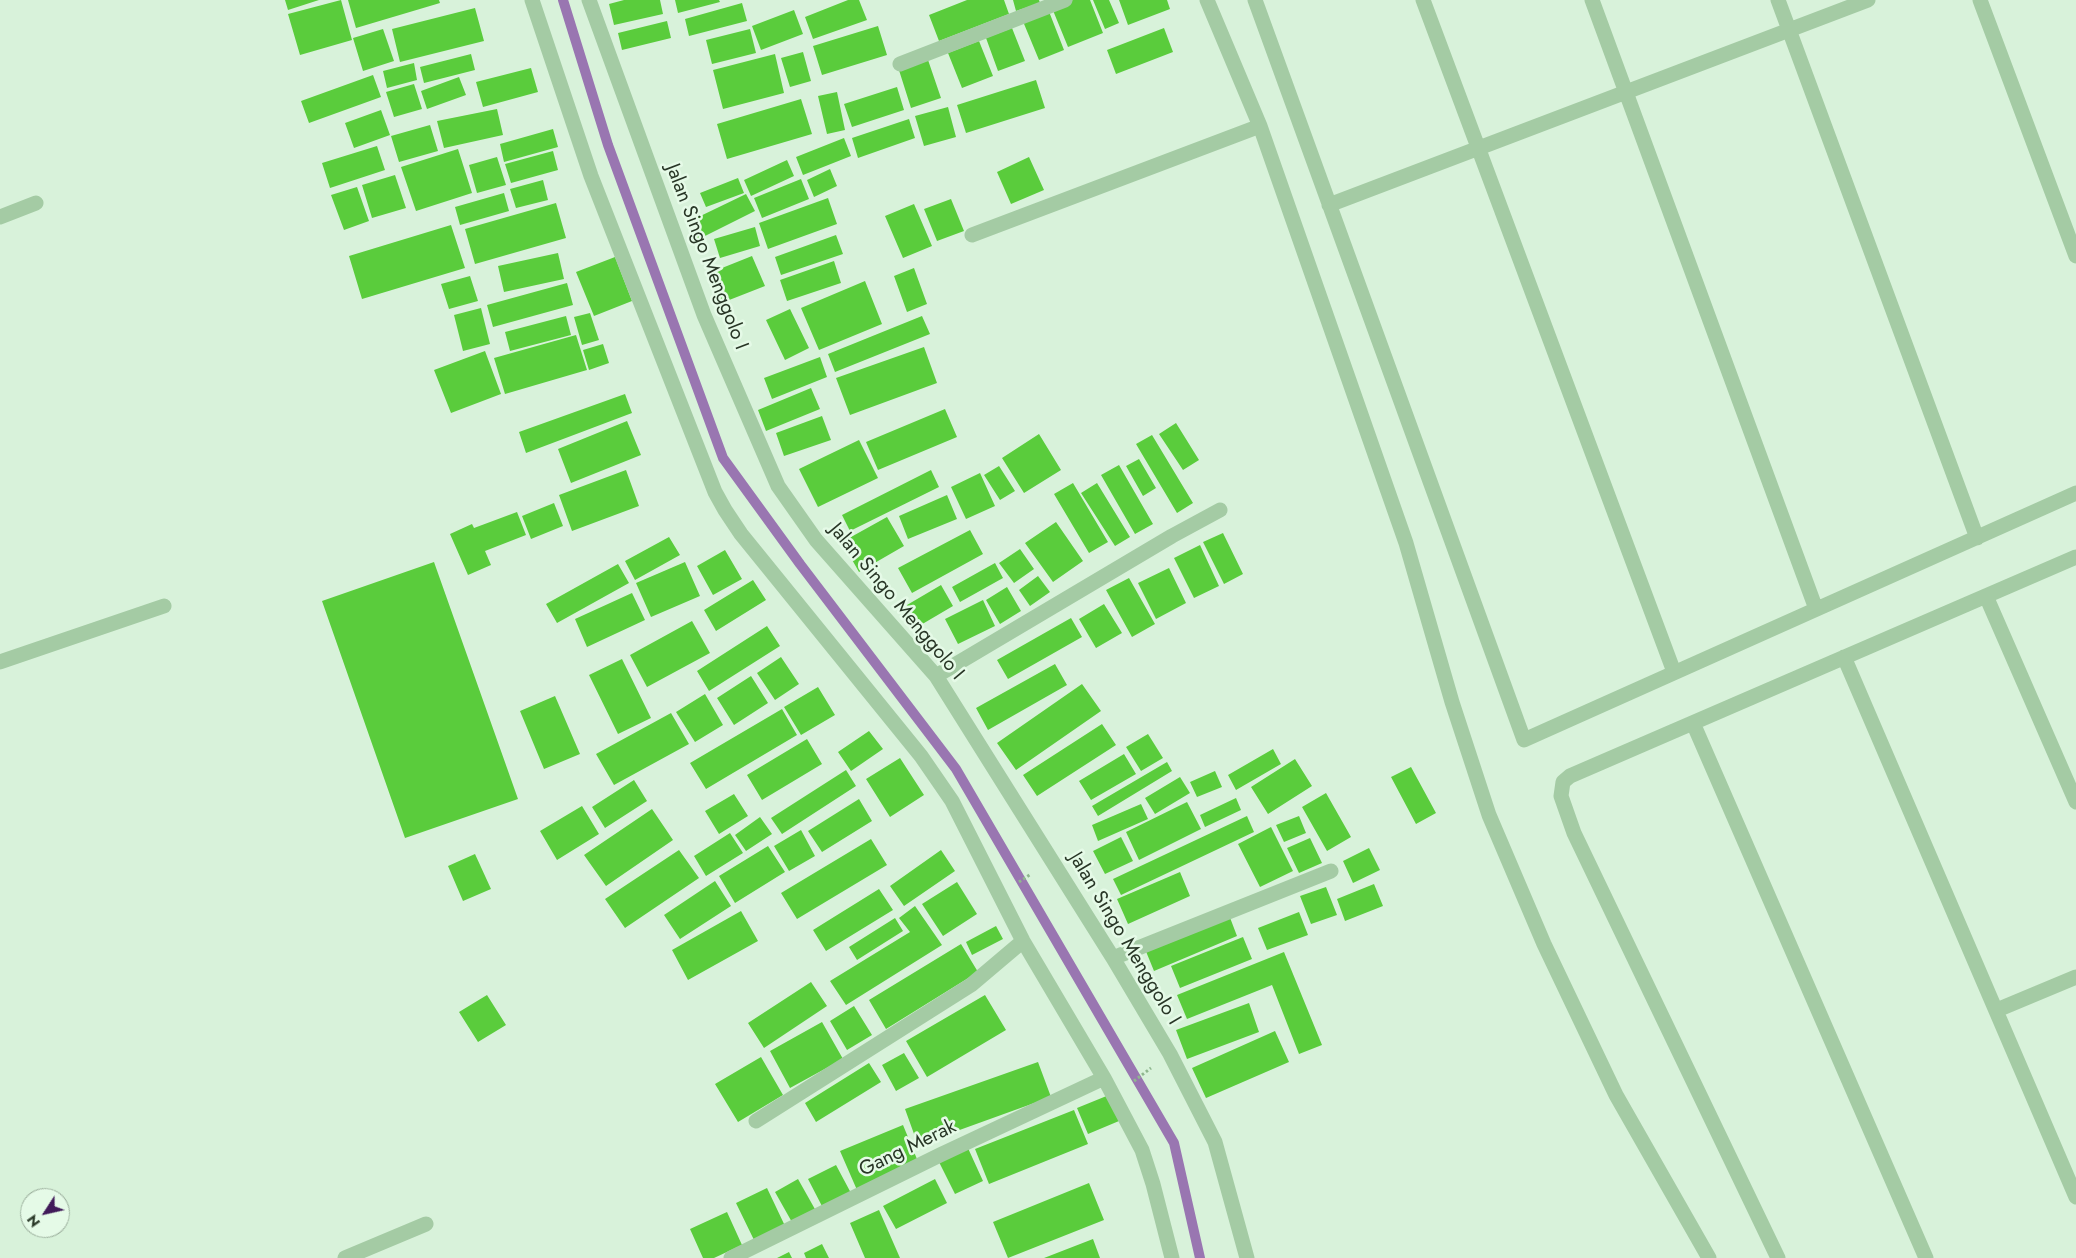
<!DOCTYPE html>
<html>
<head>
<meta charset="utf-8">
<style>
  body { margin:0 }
  #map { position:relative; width:2076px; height:1258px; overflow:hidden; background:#d8f2da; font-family:Jost,sans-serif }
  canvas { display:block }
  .north { position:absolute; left:20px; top:1188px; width:50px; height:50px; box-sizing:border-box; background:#e5fae7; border:1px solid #99ac9a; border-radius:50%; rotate:235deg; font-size:14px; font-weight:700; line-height:20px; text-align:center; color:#283626 }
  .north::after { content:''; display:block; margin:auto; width:18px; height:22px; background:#411a59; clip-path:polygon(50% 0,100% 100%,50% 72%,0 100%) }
</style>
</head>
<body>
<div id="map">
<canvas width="2076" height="1258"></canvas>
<div class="north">N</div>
</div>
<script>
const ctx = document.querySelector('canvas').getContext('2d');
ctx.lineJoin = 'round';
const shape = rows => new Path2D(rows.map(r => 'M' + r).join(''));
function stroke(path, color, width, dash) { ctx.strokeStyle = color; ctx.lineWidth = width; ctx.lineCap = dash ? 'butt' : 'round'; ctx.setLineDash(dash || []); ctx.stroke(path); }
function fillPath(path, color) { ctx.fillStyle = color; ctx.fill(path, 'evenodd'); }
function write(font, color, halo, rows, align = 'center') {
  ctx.font = font + ' Jost,sans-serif'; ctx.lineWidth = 5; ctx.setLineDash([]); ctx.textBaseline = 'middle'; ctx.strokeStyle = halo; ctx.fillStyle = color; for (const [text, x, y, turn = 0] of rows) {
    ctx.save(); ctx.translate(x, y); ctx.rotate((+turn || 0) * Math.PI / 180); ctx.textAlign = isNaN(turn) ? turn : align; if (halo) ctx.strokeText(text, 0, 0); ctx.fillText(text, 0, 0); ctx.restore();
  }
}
stroke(shape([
  [563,0,608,145,723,458,800,564,956,769,1174,1143,1200,1258]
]), '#9976b1', 10);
fillPath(shape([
  [285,0,319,0,288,10],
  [341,0,352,40,300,55,288,14],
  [348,0,439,0,440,3,356,28],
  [624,0,660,0,663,14,614,25,609,4],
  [675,0,719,0,720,2,678,13],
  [848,0,859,0,867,20,813,39,805,17],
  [967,0,1004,0,1009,14,939,41,929,15],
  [1013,0,1039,0,1040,3,1016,11],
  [1073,0,1090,0,1103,33,1068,47,1052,8],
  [1093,0,1109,0,1119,23,1105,29],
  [1119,0,1167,0,1170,9,1128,25],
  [742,3,747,21,689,36,685,19],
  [475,8,484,41,400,62,392,29],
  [1048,9,1064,50,1039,60,1022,19],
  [794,10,803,34,761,50,752,26],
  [667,21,671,38,622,50,618,33],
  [878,26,887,55,822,75,813,46],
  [1012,28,1025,61,998,71,986,38],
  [1164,28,1173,52,1116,74,1107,50],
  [383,29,394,61,363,71,353,38],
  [750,29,756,53,712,64,706,40],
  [979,41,993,76,962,88,948,53],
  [803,52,811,81,790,87,781,58],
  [471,54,475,70,424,83,420,67],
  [775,54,784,93,723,109,713,70],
  [927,57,941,98,911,108,898,67],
  [414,63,417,80,387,88,383,71],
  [531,68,538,92,483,107,476,82],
  [373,75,381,97,309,123,301,101],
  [459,77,466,95,427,109,421,91],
  [1036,80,1045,108,966,133,957,105],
  [414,84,422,109,394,117,386,92],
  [897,87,904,110,852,127,844,104],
  [837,92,845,130,827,134,818,96],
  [801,99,812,134,727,159,717,124],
  [948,107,956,137,924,146,915,116],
  [497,109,503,135,444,148,437,121],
  [381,110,390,135,354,148,345,123],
  [909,119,915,138,858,158,852,138],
  [430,125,438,151,399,162,391,136],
  [553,129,558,147,504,162,500,144],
  [844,138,851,156,803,175,796,157],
  [377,146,385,170,330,188,322,163],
  [458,149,472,193,416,211,401,167],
  [553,151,558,170,511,183,505,164],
  [497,157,506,185,477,193,469,165],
  [1029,157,1044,190,1011,204,997,172],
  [787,160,794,176,751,196,744,180],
  [830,169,837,186,814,197,807,180],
  [395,175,406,208,372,218,362,185],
  [738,178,744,193,706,207,700,193],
  [801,179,809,199,762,218,754,198],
  [543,180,548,200,516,208,510,189],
  [357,187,369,221,344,230,331,195],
  [504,193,509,211,460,225,455,207],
  [746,194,755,211,697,240,688,222],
  [828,198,837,224,768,249,759,223],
  [951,199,964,231,937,241,924,209],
  [556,203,566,238,475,264,465,229],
  [914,204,932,246,903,258,885,216],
  [451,225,465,268,362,299,349,256],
  [755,227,760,246,720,258,714,239],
  [836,235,843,254,781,275,775,257],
  [558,253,564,279,504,292,498,266],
  [752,256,765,286,719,304,707,274],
  [615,257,632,301,594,316,576,272],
  [834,261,841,283,787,301,780,280],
  [914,268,927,304,907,312,894,276],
  [470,276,478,301,449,309,441,284],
  [865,281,882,324,819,350,801,308],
  [567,283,573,305,493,327,487,305],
  [481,308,490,344,463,351,454,315],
  [790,309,809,348,785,360,766,320],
  [590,313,599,340,582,345,574,317],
  [566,316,571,335,510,351,505,332],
  [922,316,930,334,835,372,828,354],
  [576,335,587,370,505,394,494,358],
  [603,344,609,363,589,370,583,350],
  [924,347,937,383,850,415,836,378],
  [485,351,501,394,451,413,434,370],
  [820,357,827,377,772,399,764,378],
  [811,388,820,409,766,431,758,410],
  [625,394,632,413,526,453,519,432],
  [945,409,957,437,878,470,866,442],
  [822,416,831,440,784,456,776,433],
  [627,421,641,455,571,483,558,449],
  [1176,423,1199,460,1183,470,1159,434],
  [1039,434,1061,470,1024,493,1002,458],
  [1152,435,1193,503,1177,513,1136,444],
  [859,440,878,478,818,507,799,469],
  [1139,459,1156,488,1143,496,1126,466],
  [1119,465,1153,524,1135,534,1101,475],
  [999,466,1015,491,1000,500,984,475],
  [626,470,639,506,572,531,559,495],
  [931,470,939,487,850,531,842,515],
  [980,473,995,506,966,519,951,487],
  [1073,483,1108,542,1089,553,1054,494],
  [1097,483,1130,537,1115,546,1081,493],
  [947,495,957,519,908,539,899,516],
  [554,503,563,526,531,539,522,516],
  [517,512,526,535,485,551,491,565,468,575,450,534,472,524,474,528],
  [887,517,904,546,859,572,842,542],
  [1056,522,1083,561,1053,582,1025,543],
  [970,530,983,554,912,593,898,568],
  [1223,533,1243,574,1224,584,1203,542],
  [669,537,680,555,635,580,625,561],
  [1200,545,1219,586,1194,598,1174,558],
  [1020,549,1034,569,1014,583,999,563],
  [725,550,742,579,713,595,697,566],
  [434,562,518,799,405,838,322,601],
  [685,562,700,596,651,617,636,583],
  [995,563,1003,578,960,602,952,587],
  [618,564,629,583,557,623,546,604],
  [1169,568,1186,603,1156,619,1138,583],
  [1038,576,1050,592,1030,606,1019,590],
  [1129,578,1155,624,1132,637,1106,590],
  [753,580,766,600,716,631,704,610],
  [941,585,953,606,919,626,907,605],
  [1007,587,1021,611,1000,624,986,600],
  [632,593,645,620,587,647,575,619],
  [983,600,995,626,958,644,945,619],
  [1104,604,1122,633,1096,648,1079,619],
  [1071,618,1082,637,1008,679,997,660],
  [692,621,710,653,647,687,630,655],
  [767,626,780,646,709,691,697,671],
  [781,657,799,684,775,700,757,673],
  [622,659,651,718,618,734,589,675],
  [1055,664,1067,685,988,730,976,708],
  [751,676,768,703,734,725,717,698],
  [1082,684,1101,711,1016,770,997,743],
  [818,687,835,715,801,735,784,707],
  [705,694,723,725,695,742,676,712],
  [555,696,580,754,544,769,520,711],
  [782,709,797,735,706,789,690,763],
  [671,713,689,744,614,785,596,754],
  [1102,724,1116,745,1037,796,1023,775],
  [869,731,883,749,851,771,838,752],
  [1148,734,1163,758,1141,771,1126,747],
  [807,739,822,764,762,800,747,775],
  [1273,749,1281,764,1236,790,1228,775],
  [1124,754,1136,774,1091,800,1079,781],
  [900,758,924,795,890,817,866,779],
  [1295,759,1312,786,1268,814,1251,787],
  [1167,762,1172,771,1098,816,1092,806],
  [1411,767,1436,813,1416,824,1391,777],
  [846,770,856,786,782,834,771,818],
  [1215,771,1222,787,1197,797,1190,782],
  [1180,777,1190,793,1155,814,1145,798],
  [634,780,647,801,605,828,592,807],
  [1326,793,1351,837,1327,851,1302,807],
  [734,794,748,816,719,834,705,811],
  [1236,798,1241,810,1205,827,1200,815],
  [859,799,872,821,822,852,808,831],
  [1187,802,1201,829,1139,860,1126,832],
  [1141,804,1148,819,1098,841,1092,825],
  [582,806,599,834,557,860,540,831],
  [652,809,673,840,606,886,584,855],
  [1247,816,1254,832,1121,895,1113,879],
  [1299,816,1306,833,1284,842,1276,825],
  [760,817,772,834,746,851,735,835],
  [1271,827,1293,871,1260,887,1238,844],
  [801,830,815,856,789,871,774,846],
  [730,833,743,853,706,876,694,856],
  [1121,837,1133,861,1105,874,1093,851],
  [1310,838,1322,863,1299,873,1287,848],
  [871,839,887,865,797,919,781,893],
  [768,846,785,872,735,903,719,876],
  [1369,848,1380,870,1353,883,1343,861],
  [679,850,699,878,625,928,605,899],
  [941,850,955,871,904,906,890,886],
  [475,854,491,889,463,901,448,866],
  [1180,872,1190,896,1128,924,1117,899],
  [715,881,731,906,680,939,664,915],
  [957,882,977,914,943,936,922,904],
  [1374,884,1383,906,1345,921,1337,899],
  [1326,887,1337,915,1311,924,1300,896],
  [879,889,893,910,826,951,813,930],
  [915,906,942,945,846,1005,830,981,910,932,899,918],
  [741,911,758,941,688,980,672,950],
  [1299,912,1308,935,1267,950,1258,928],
  [1229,915,1237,936,1154,971,1145,949],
  [895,918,903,931,857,960,849,947],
  [996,926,1003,939,972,955,966,942],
  [1243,937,1252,959,1180,988,1171,966],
  [961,944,978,972,886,1029,869,1000],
  [1284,952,1322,1045,1299,1054,1272,985,1187,1019,1177,995],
  [811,982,827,1006,764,1048,748,1023],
  [487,995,506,1025,478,1042,459,1012],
  [985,995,1006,1030,927,1077,906,1041],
  [1249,1003,1259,1032,1187,1059,1176,1030],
  [854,1006,872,1035,847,1050,830,1021],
  [822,1022,843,1059,790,1088,770,1051],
  [1275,1031,1289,1062,1206,1098,1192,1068],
  [904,1053,919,1078,896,1091,882,1065],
  [761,1057,783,1095,738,1122,715,1084],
  [1038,1062,1051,1097,918,1145,905,1109],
  [869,1063,881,1082,816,1122,805,1103],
  [1109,1095,1119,1121,1088,1134,1077,1108],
  [1074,1110,1088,1144,989,1184,975,1149],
  [903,1125,919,1164,857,1190,840,1151],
  [967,1146,983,1181,955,1194,938,1160],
  [836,1165,852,1195,824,1210,808,1179],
  [798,1179,816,1211,793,1224,775,1192],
  [935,1179,947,1203,896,1229,883,1206],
  [1089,1183,1104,1220,1008,1258,993,1222],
  [767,1188,785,1226,754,1240,736,1203],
  [879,1210,900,1258,865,1258,850,1223],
  [727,1212,742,1245,714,1258,703,1258,690,1229],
  [1093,1239,1100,1258,1044,1258],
  [822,1244,829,1258,806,1258,804,1253],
  [789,1252,792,1258,777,1258]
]), '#5acc3c');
stroke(shape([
  [1019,882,1031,874],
  [1134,1081,1151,1068]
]), '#8fb78e', 3, [2.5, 2.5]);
stroke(shape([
  [0,217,36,203],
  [0,662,164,606],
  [345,1258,426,1224]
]), '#a4cba4', 15);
stroke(shape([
  [532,0,591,176,715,492,725,510,741,534,921,756,952,801,1023,941,1104,1078,1142,1150,1153,1184,1172,1258],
  [589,0,704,315,778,486,816,540,936,676,1113,958,1170,1054,1215,1142,1247,1258],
  [1207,0,1260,126,1406,543,1452,702,1489,815,1544,944,1616,1095,1709,1258],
  [1255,0,1524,740,2076,493],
  [1423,0,1674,672],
  [1592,0,1816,609],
  [1778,0,1977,538],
  [1980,0,2076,256],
  [900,64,1065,0],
  [1329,205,1868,0],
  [972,235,1260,126],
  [1986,596,2076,802],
  [1844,657,2076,1197],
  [936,676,1172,536,1220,510],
  [1693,723,1926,1258],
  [1113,958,1331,871],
  [1997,1010,2076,977],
  [756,1121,971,985,1023,941],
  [731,1258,940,1155,1104,1078],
  [1778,1258,1574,833,1561,796,1563,782,1570,776,2076,557]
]), '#a4cba4', 15);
write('20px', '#283626', '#e5fae7', [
  ["Jalan Singo Menggolo I",706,257,69],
  ["Jalan Singo Menggolo I",896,602,50],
  ["Jalan Singo Menggolo I",1124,939,59],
  ["Gang Merak",908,1149,-26]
]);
</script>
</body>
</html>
